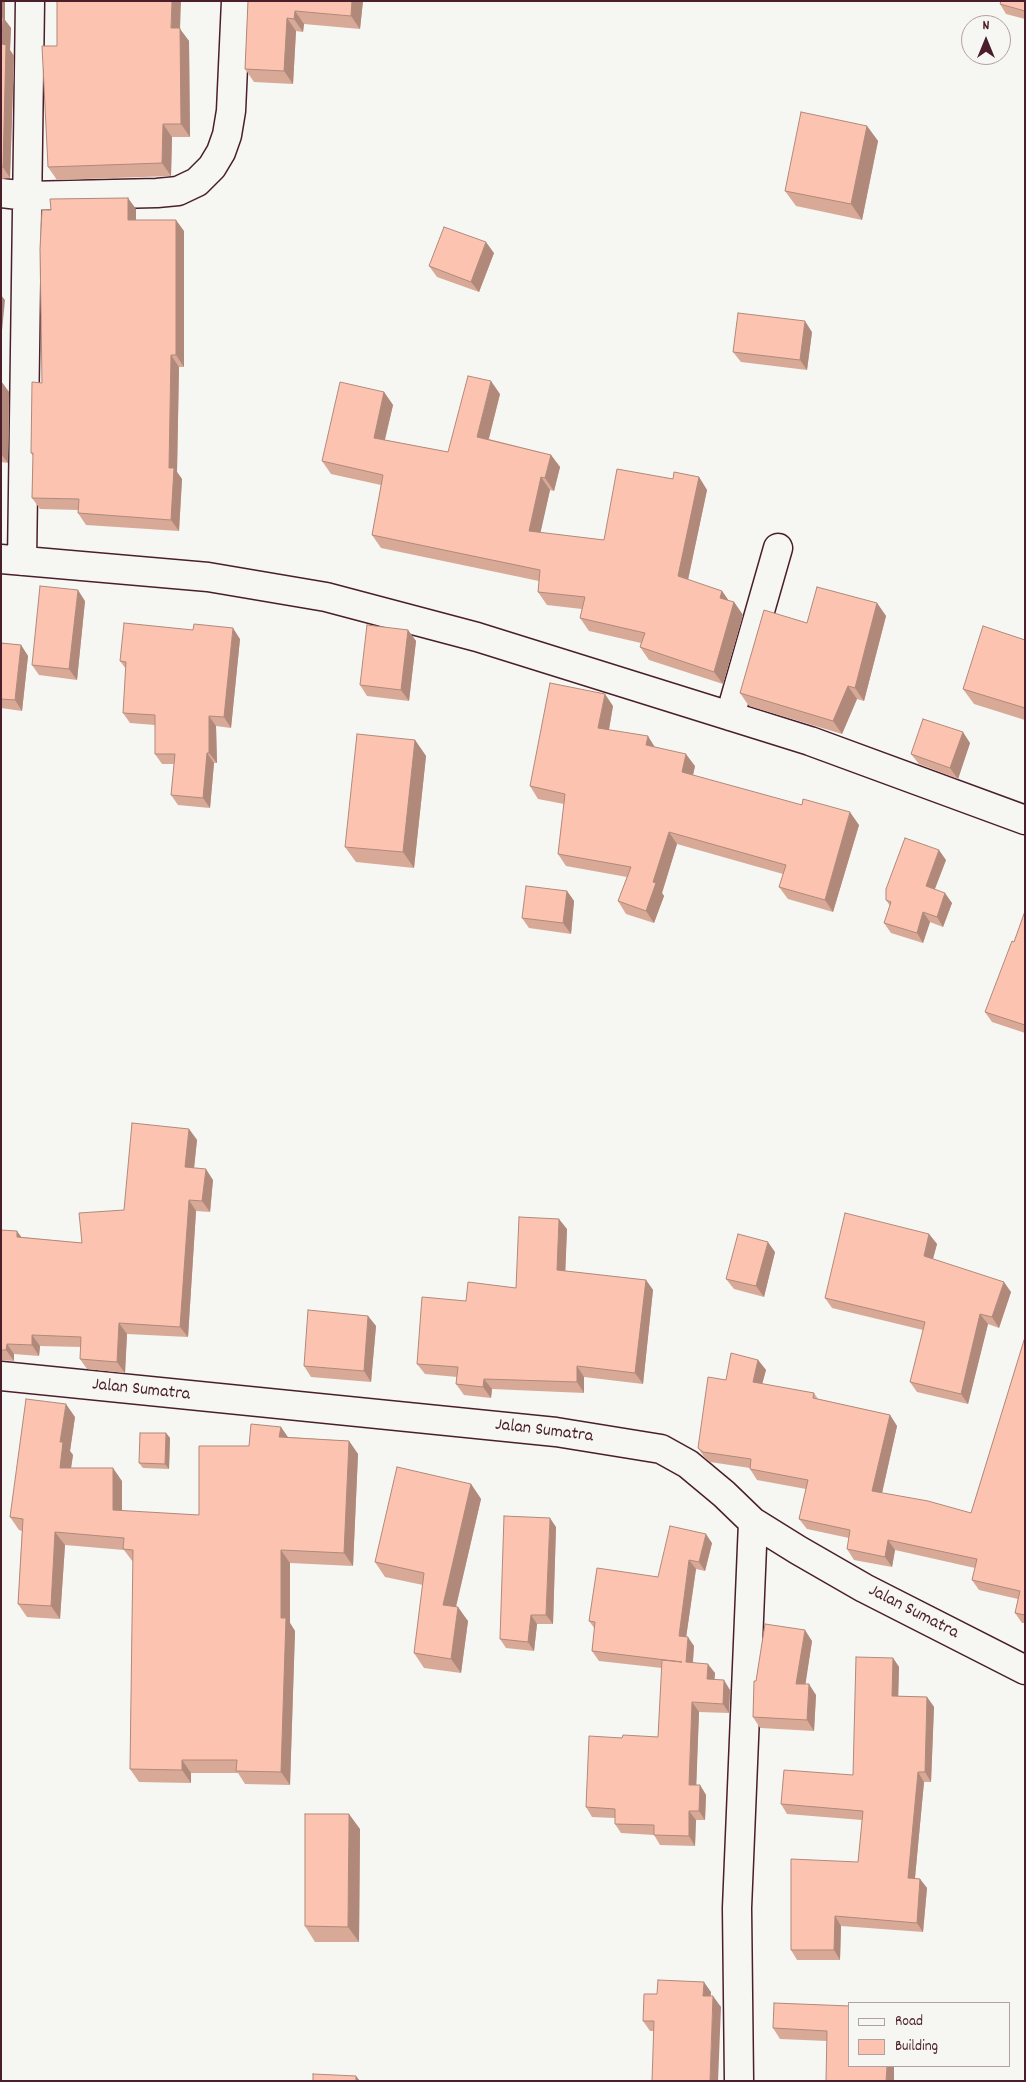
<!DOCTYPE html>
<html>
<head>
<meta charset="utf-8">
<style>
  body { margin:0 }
  #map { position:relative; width:1026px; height:2082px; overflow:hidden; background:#f6f6f2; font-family:Dekko,sans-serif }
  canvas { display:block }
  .frame { position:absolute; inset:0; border:2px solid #4a1f2b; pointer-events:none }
  .legend { position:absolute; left:848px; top:2002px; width:162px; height:65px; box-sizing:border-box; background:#f6f6f2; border:1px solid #b1a0a2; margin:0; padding:6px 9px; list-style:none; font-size:15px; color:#4a1f2b }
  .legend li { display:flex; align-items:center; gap:10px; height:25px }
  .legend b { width:25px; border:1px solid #b1a0a2 }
  .north { position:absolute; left:961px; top:15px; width:50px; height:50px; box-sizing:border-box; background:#f6f6f2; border:1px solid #b1a0a2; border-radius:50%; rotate:0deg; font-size:14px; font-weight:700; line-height:20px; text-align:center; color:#4a1f2b }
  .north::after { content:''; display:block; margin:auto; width:18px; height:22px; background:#4a1f2b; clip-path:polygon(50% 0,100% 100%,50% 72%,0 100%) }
</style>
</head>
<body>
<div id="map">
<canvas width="1026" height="2082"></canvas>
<div class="frame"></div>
<ul class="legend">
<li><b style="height:6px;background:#f6f6f2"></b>Road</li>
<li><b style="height:14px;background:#fcc4b0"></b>Building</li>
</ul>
<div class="north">N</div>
</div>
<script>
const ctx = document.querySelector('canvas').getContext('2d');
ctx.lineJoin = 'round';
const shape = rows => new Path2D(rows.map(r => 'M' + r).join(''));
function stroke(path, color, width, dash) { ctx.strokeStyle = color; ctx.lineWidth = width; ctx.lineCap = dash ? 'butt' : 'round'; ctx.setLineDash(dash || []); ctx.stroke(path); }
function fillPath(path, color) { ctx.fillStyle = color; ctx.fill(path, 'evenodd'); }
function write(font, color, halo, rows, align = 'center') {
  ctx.font = font + ' Dekko,sans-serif'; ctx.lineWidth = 4; ctx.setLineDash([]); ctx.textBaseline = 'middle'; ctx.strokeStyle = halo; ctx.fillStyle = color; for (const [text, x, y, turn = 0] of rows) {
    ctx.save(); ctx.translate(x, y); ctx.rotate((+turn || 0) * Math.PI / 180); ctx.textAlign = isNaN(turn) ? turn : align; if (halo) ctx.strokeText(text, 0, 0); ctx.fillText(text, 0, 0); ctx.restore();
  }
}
const minor = shape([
  [1,193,27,196,157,193,178,191,197,182,212,167,221,152,227,135,231,111,236,1],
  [1,559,208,577,326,597,477,637,810,741,1025,820],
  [22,561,30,1],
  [730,716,778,548],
  [1,1376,556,1432,661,1449,688,1464,724,1494,753,1522,798,1550,864,1588,1025,1670],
  [739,2081,737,1908,753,1522]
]);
stroke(minor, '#4a1f2b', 31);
stroke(minor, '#f6f6f2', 28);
fillPath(shape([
  [1,1,5,20,11,28,10,50,14,56,10,178,1,179],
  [248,1,363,1,360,29,304,24,303,32,296,31,293,84,254,82,245,69],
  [1025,1,1025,19,1006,14,1000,4],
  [180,29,189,41,190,137,172,137,171,176,57,180,48,167,57,46],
  [867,126,878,141,862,220,796,206,785,191],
  [136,209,136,220,184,231,184,367,179,367,177,472,182,479,179,531,86,525,78,513,78,510,40,509,32,498,33,456,31,453,42,383,51,210],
  [494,253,479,292,437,277,429,266],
  [812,332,807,370,741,362,733,352],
  [1,381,9,392,8,463,1,462],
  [384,392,393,405,385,440,448,452,500,394,489,439,551,455,560,467,554,491,550,490,540,533,604,540,673,479,699,477,707,490,688,580,722,591,729,601,734,602,743,615,723,684,649,660,640,647,641,643,589,631,580,618,582,609,547,605,538,592,539,581,381,548,372,535,381,485,331,474,322,461],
  [85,601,77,680,39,675,32,665],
  [877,603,886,616,864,701,857,699,842,734,749,706,740,693,807,623],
  [408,630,416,641,409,701,367,696,360,685],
  [240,639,231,728,216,726,217,763,214,763,210,808,178,805,171,795,174,764,162,764,155,754,155,725,130,723,123,713,126,669,120,661],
  [1025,640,1025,720,974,704,963,689],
  [1,643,21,645,28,656,22,711,1,708],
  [613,706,609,730,655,747,695,766,693,775,859,825,833,912,788,899,779,887,783,874,677,844,662,893,664,896,654,923,626,914,618,901,627,877,566,866,558,854,564,804,538,799,530,786],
  [415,740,426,756,414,868,356,862,345,847],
  [970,743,958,779,919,764,911,754],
  [946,860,935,889,952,903,943,927,930,922,923,943,891,933,884,923,890,906,886,900],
  [567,891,574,901,571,934,529,928,522,918],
  [1025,911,1025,1033,992,1022,985,1012,1014,942],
  [189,1129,197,1140,194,1168,213,1180,210,1212,196,1211,188,1337,127,1334,125,1373,87,1369,80,1359,81,1347,40,1346,39,1356,14,1354,14,1361,1,1360,1,1230,21,1237,82,1243,124,1210],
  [567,1229,565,1271,646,1280,653,1290,643,1384,584,1377,584,1393,492,1389,491,1398,464,1395,456,1384,457,1377,425,1374,417,1364,466,1301,516,1288],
  [929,1234,937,1244,933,1259,1011,1292,999,1328,988,1324,968,1404,917,1392,910,1382,923,1330,832,1308,825,1298],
  [775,1252,764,1297,734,1289,726,1279],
  [368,1316,376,1326,371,1382,311,1377,304,1366],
  [1025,1337,1025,1623,1022,1623,1015,1613,1018,1599,979,1590,972,1580,975,1568,895,1550,892,1567,854,1560,847,1549,849,1538,807,1529,799,1519,806,1489,757,1480,750,1469,750,1468,710,1462,705,1458,698,1448,726,1380,758,1360,766,1370,762,1384,814,1393,818,1399,890,1415,897,1426,882,1493,971,1513],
  [75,1417,70,1451,73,1455,71,1468,122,1481,122,1511,199,1515,249,1446,288,1437,349,1441,358,1454,353,1566,290,1563,290,1623,295,1631,290,1785,245,1784,238,1773,191,1773,191,1783,139,1782,130,1769,133,1562,124,1550,65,1545,60,1619,27,1617,18,1604,22,1531,19,1530,10,1517],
  [166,1433,170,1438,169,1469,143,1468,139,1463],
  [471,1484,481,1499,456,1607,468,1621,461,1673,424,1668,414,1653,423,1585,385,1577,375,1562],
  [556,1527,553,1624,537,1624,534,1651,506,1648,500,1639],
  [712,1543,705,1571,696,1569,686,1637,694,1646,693,1663,715,1673,714,1680,730,1690,729,1713,699,1712,696,1785,700,1785,706,1795,705,1820,696,1820,695,1846,660,1845,654,1835,621,1833,615,1824,615,1818,592,1817,586,1807,622,1738,658,1737,662,1668,599,1661,592,1651,595,1629,589,1621,658,1577],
  [812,1641,805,1684,816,1695,814,1731,760,1728,753,1717,756,1681],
  [893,1658,899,1667,898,1696,927,1697,934,1707,931,1782,924,1782,915,1878,920,1879,927,1888,923,1932,841,1926,840,1960,797,1960,791,1950,858,1862,862,1820,787,1814,781,1804,853,1775],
  [360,1829,359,1942,315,1942,305,1926],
  [711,1992,710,1996,721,2007,654,2031,650,2031,643,2021,657,1994],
  [850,2006,827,2041,780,2039,773,2028]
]), '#d9a997');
fillPath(shape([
  [1,1,5,1,5,20,11,28,10,50,14,56,10,178,3,167],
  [172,1,181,1,180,29,189,41,190,137,181,124,171,28],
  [352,1,363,1,360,29,351,16],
  [295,11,304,24,303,32,294,19],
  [287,18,296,31,293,84,284,71],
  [163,124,172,137,171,176,162,163],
  [867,126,878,141,862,220,851,204],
  [128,198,136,209,136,231,128,220],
  [176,220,184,231,184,367,176,355],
  [486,242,494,253,479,292,471,282],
  [1,295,5,300,1,341],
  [805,321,812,332,807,370,800,360],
  [171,355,179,367,177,472,182,479,179,531,171,520,169,468],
  [1,381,9,392,8,463,1,454],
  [491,381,500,394,486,449,477,437],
  [384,392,393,405,382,451,374,438],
  [551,455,560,467,554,491,545,478],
  [541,477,550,490,538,544,529,531],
  [699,477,707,490,686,589,678,576],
  [78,590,85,601,77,680,69,669],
  [722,591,731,604,720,598],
  [734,602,743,615,723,684,714,672],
  [877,603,886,616,864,701,855,688],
  [233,628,240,639,231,728,224,717],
  [408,630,416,641,409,701,401,690],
  [21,645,28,656,22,711,15,700],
  [848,686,857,699,842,734,833,721],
  [605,694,613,706,607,740,598,728],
  [209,716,216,726,217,763,209,753],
  [963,732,970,743,958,779,950,768],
  [648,736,656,749,646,745],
  [415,740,426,756,414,868,403,852],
  [207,753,214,763,210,808,203,798],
  [686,754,695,766,691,784,682,772],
  [850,812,859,825,833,912,825,900],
  [669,832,677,844,662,893,664,896,654,923,646,911,653,882],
  [939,850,946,860,932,896,926,886],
  [567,891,574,901,571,934,563,923],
  [945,893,952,903,943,927,937,917],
  [923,912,930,922,923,943,917,933],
  [189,1129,197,1140,193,1178,185,1167],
  [206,1169,213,1180,210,1212,202,1201],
  [189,1200,196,1211,188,1337,180,1327],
  [559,1219,567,1229,565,1280,557,1270],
  [17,1231,25,1242,17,1237],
  [929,1234,937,1244,931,1266,924,1256],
  [768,1242,775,1252,764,1297,756,1286],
  [646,1280,653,1290,643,1384,635,1373],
  [1004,1282,1011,1292,999,1328,992,1317],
  [980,1314,988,1324,968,1404,961,1394],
  [368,1316,376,1326,371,1382,364,1371],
  [119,1323,127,1334,125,1373,117,1362],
  [32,1335,40,1346,39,1356,32,1345],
  [7,1344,14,1354,14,1361,6,1350],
  [758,1360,766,1370,760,1392,753,1382],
  [577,1366,584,1377,584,1393,577,1382],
  [484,1379,492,1389,491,1398,483,1387],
  [66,1404,75,1417,70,1451,73,1455,69,1481,60,1468,60,1442],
  [890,1415,897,1426,880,1502,872,1491],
  [281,1427,290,1440,279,1437],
  [166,1433,170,1438,169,1469,165,1464],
  [349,1441,358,1454,353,1566,344,1553],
  [113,1468,122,1481,122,1523,113,1510],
  [471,1484,481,1499,453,1619,443,1605],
  [550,1518,556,1527,553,1624,546,1615],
  [55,1532,65,1545,60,1619,51,1606],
  [706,1534,712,1543,705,1571,699,1562],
  [888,1540,895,1550,892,1567,885,1557],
  [281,1550,290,1563,290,1623,295,1631,290,1785,281,1772],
  [689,1560,696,1569,685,1645,679,1636],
  [458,1607,468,1621,461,1673,451,1659],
  [531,1615,537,1624,534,1651,528,1642],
  [805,1630,812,1641,804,1694,796,1684],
  [688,1637,694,1646,692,1671,686,1662],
  [893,1658,899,1667,898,1706,892,1696],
  [708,1664,715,1673,714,1688,707,1679],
  [724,1680,730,1690,729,1713,723,1704],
  [809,1684,816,1695,814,1731,807,1720],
  [927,1697,934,1707,931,1782,925,1772],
  [692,1702,699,1712,696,1794,689,1785],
  [182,1760,191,1773,191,1783,182,1770],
  [918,1772,924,1782,914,1888,908,1878],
  [700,1785,706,1795,705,1820,699,1811],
  [689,1811,696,1820,695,1846,689,1836],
  [349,1814,360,1829,359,1942,348,1927],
  [920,1879,927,1888,923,1932,917,1923],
  [835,1916,841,1926,840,1960,834,1950],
  [704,1982,711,1992,710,2006,703,1996],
  [713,1996,721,2007,718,2081,710,2081],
  [887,2066,894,2066,894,2081,886,2081],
  [356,2076,360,2081,356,2081]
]), '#b0897b');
const building = shape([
  [57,1,172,1,171,28,180,28,181,124,163,124,162,163,48,167,42,46,57,46,57,1],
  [248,1,352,1,351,16,295,11,294,19,287,18,284,71,245,69,248,1],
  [1001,1,1025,1,1025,11,1000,4,1001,1],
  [1,17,3,17,2,44,6,45,3,167,1,167,1,17],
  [801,112,867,126,851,204,785,191,801,112],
  [128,198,128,220,176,220,176,355,171,355,169,468,174,468,171,520,78,513,79,499,32,498,33,453,31,453,32,382,42,383,40,249,42,210,51,210,50,199,128,198],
  [444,227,486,242,471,282,429,266,444,227],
  [738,313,805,321,800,360,733,352,738,313],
  [468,376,491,381,477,437,551,455,545,478,541,477,529,531,604,540,617,469,673,479,674,472,699,477,678,576,722,591,720,598,734,602,714,672,640,647,645,633,580,618,585,597,538,592,540,570,372,535,383,475,322,461,340,382,384,392,374,438,448,452,468,376],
  [40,586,78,590,69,669,32,665,40,586],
  [817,587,877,603,855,688,848,686,833,721,740,693,764,610,807,623,817,587],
  [124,623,193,630,194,624,233,628,224,717,209,716,209,753,207,753,203,798,171,795,175,754,155,754,155,715,123,713,126,662,120,661,124,623],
  [367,625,408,630,401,690,360,685,367,625],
  [983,626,1025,640,1025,708,963,689,983,626],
  [1,643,21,645,15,700,1,699,1,643],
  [550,683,605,694,598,728,648,736,646,745,686,754,682,772,802,805,803,799,850,812,825,900,779,887,786,865,669,832,653,882,656,883,646,911,618,901,631,867,558,854,565,794,530,786,550,683],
  [923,719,963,732,950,768,911,754,923,719],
  [357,734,415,740,403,852,345,847,357,734],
  [905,838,939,850,926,886,945,893,937,917,923,912,917,933,884,923,891,902,886,900,886,889,905,838],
  [526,886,567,891,563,923,522,918,526,886],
  [1025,911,1025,1025,985,1012,1012,941,1014,942,1025,911],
  [132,1123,189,1129,185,1167,206,1169,202,1201,189,1200,180,1327,119,1323,117,1362,80,1359,81,1337,32,1335,32,1345,7,1344,6,1350,1,1350,1,1230,17,1231,17,1237,82,1243,79,1213,124,1210,132,1123],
  [845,1213,929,1234,924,1256,1004,1282,992,1317,980,1314,961,1394,910,1382,925,1322,825,1298,845,1213],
  [519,1217,559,1219,557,1270,646,1280,635,1373,577,1366,577,1382,484,1379,483,1387,456,1384,458,1367,417,1364,422,1297,466,1301,468,1282,516,1288,519,1217],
  [738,1234,768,1242,756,1286,726,1279,738,1234],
  [308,1310,368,1316,364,1371,304,1366,308,1310],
  [1025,1337,1025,1615,1015,1613,1020,1591,972,1580,977,1559,888,1540,885,1557,847,1549,850,1530,799,1519,808,1480,750,1469,751,1459,703,1452,698,1448,708,1377,726,1380,731,1353,758,1360,753,1382,814,1393,813,1398,890,1415,872,1491,928,1501,971,1513,1025,1337],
  [26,1399,66,1404,60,1442,63,1442,60,1468,113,1468,113,1510,199,1515,199,1446,249,1446,251,1424,281,1427,279,1437,349,1441,344,1553,281,1550,281,1618,286,1618,281,1772,236,1771,237,1760,182,1760,182,1770,130,1769,133,1550,123,1549,124,1538,55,1532,51,1606,18,1604,23,1519,10,1517,26,1399],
  [140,1433,166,1433,165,1464,139,1463,140,1433],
  [397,1467,471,1484,443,1605,458,1607,451,1659,414,1653,424,1573,375,1562,397,1467],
  [504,1516,550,1518,546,1615,531,1615,528,1642,500,1639,504,1516],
  [670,1526,706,1534,699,1562,689,1560,679,1636,688,1637,686,1662,708,1664,707,1679,724,1680,723,1704,692,1702,689,1785,700,1785,699,1811,689,1811,689,1836,654,1835,654,1825,615,1824,615,1809,586,1807,589,1736,622,1738,623,1735,658,1737,662,1660,682,1662,592,1651,595,1622,589,1621,597,1568,658,1577,670,1526],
  [765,1624,805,1630,796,1684,809,1684,807,1720,753,1717,754,1681,756,1681,765,1624],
  [856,1657,893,1658,892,1696,927,1697,925,1772,918,1772,908,1878,920,1879,917,1923,835,1916,834,1950,791,1950,791,1859,858,1862,863,1811,781,1804,784,1770,853,1775,856,1657],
  [305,1814,349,1814,348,1927,305,1926,305,1814],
  [658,1980,704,1982,703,1996,713,1996,710,2081,652,2081,654,2021,643,2021,644,1994,657,1994,658,1980],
  [774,2003,850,2006,850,2066,887,2066,886,2081,826,2081,827,2031,773,2028,774,2003],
  [313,2074,356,2076,356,2081,313,2081,313,2074]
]);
fillPath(building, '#fcc4b0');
stroke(building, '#b0897b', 1);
write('18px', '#4a1f2b', '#f6f6f2', [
  ["Jalan Sumatra",141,1391,6],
  ["Jalan Sumatra",544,1432,7],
  ["Jalan Sumatra",913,1613,27]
]);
</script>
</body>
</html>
